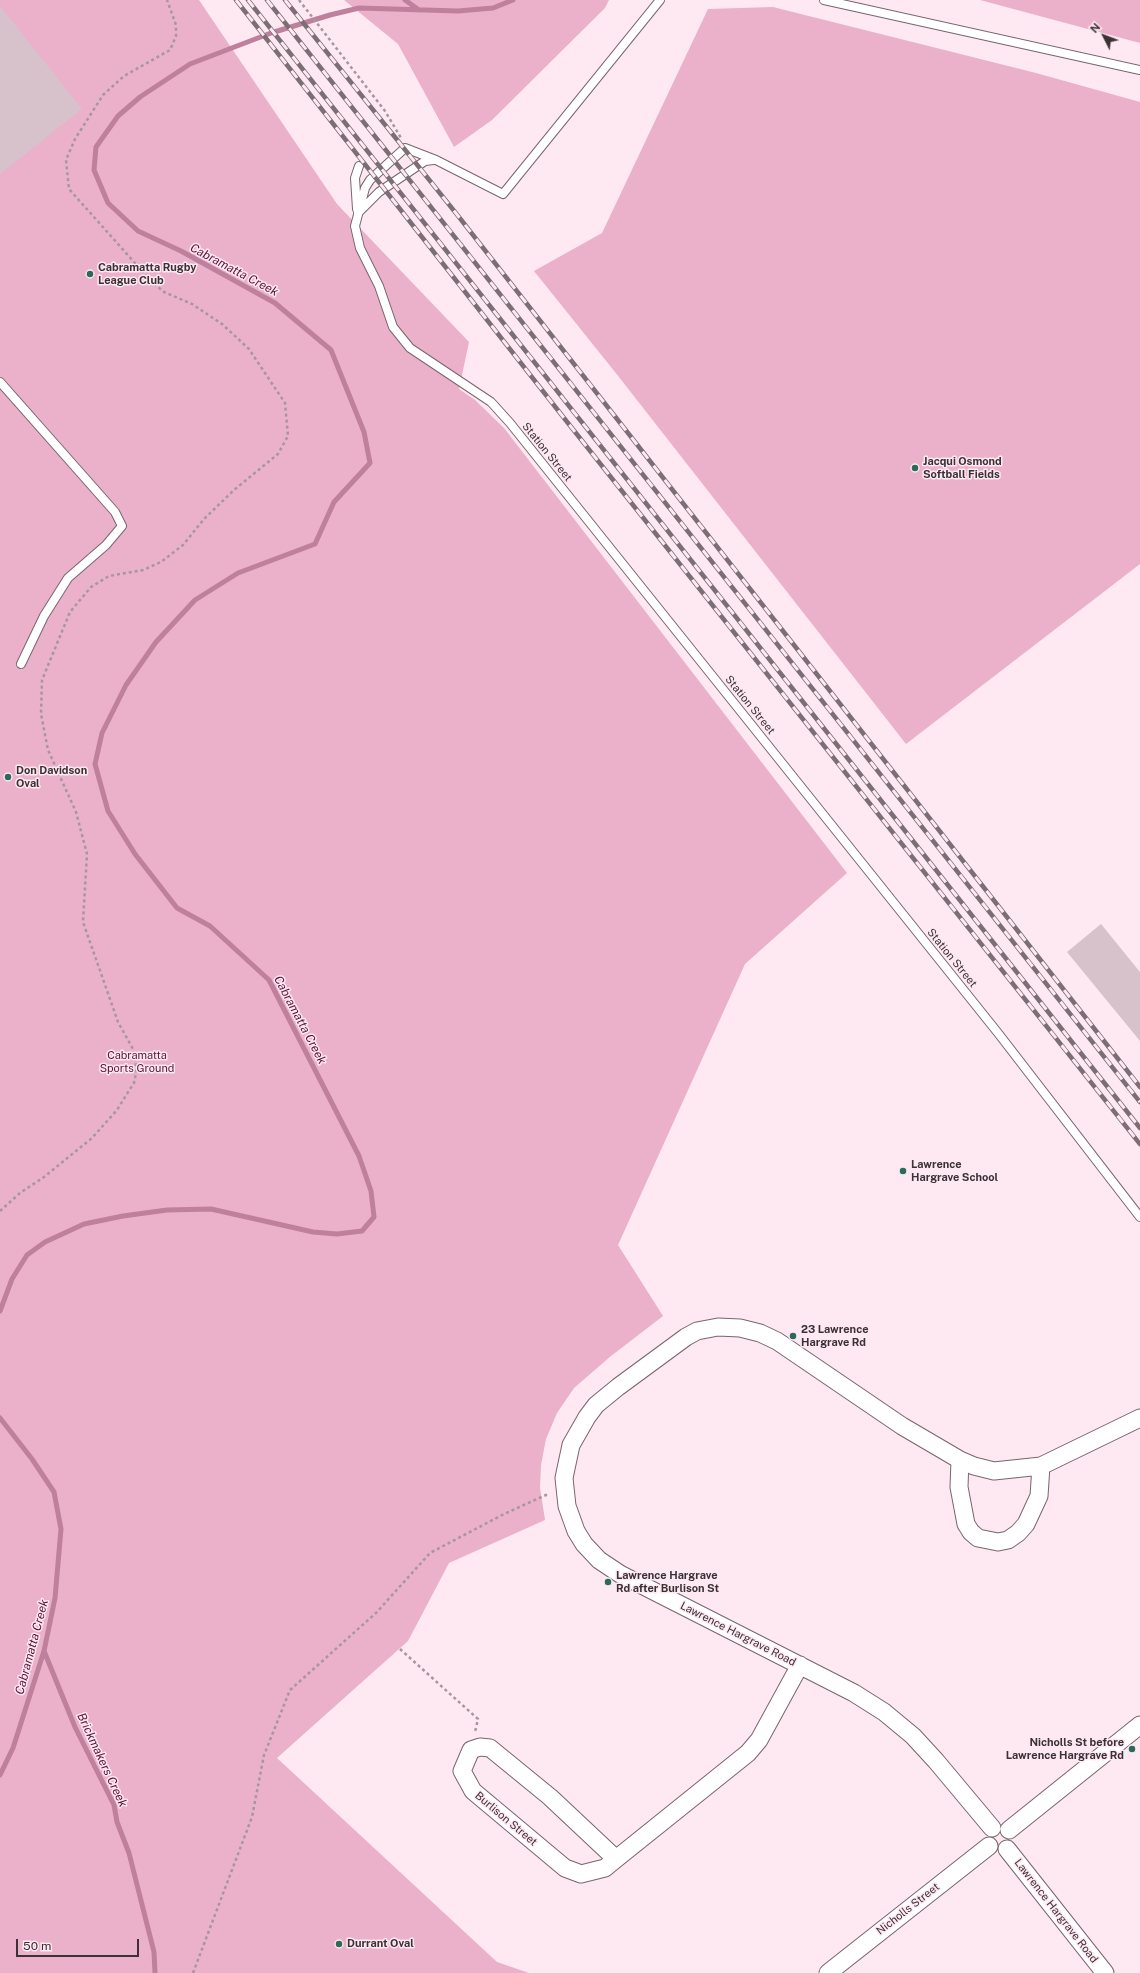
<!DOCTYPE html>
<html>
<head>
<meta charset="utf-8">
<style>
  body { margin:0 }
  #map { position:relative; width:1140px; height:1973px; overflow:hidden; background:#fee8f1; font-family:"Public Sans",sans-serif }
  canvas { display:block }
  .north { position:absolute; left:1084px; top:16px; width:40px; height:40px; -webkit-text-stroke:3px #fee8f1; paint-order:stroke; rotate:312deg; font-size:11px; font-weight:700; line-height:16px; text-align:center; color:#3a3235 }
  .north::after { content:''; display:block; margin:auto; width:14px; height:18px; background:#3a3235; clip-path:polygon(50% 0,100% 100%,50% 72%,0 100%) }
  .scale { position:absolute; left:16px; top:1939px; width:123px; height:18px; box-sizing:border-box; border:2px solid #3a3235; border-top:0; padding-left:5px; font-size:12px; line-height:14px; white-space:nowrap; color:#3a3235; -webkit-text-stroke:3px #fee8f1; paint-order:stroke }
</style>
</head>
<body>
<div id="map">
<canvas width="1140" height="1973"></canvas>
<div class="north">N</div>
<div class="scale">50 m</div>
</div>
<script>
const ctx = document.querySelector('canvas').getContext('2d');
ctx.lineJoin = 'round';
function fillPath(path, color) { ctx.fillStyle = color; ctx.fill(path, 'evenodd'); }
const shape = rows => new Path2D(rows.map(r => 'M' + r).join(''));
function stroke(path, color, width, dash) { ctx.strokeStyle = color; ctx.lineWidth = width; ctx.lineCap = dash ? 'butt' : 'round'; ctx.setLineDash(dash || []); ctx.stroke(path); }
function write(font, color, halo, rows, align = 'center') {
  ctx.font = font + ' "Public Sans",sans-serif'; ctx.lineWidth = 3; ctx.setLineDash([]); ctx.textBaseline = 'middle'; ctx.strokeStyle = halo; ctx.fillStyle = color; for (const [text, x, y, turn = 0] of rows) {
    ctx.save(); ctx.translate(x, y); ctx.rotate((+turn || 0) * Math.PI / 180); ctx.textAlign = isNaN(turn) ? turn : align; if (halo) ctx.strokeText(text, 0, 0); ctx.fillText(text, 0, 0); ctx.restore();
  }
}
fillPath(shape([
  [0,0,199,0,337,204,469,342,459,389,475,400,504,428,847,873,745,964,618,1245,663,1316,611,1356,574,1388,557,1413,546,1439,541,1465,540,1488,545,1520,449,1563,408,1641,277,1758,497,1962,529,1973,0,1973],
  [344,0,609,0,605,8,492,120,454,147,398,44],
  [980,0,1140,0,1140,43],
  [773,7,1036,73,1140,102,1140,564,906,744,615,372,534,271,602,233,708,9]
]), '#ebb1ca');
stroke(shape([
  [405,0,419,10],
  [0,1311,12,1279,27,1255,45,1242,84,1224,123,1216,167,1210,211,1209,313,1232,337,1234,362,1231,374,1217,371,1191,359,1156,269,980,210,926,177,908,135,854,108,811,95,764,102,733,126,685,156,642,195,600,238,573,315,544,334,502,370,463,364,432,331,350,275,303,181,251,138,231,108,203,94,170,96,147,118,116,140,97,190,64,271,33,330,15,359,8,458,11,493,8,513,0],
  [0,1418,32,1459,54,1492,61,1529,55,1598,44,1651,13,1748,0,1775],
  [44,1651,75,1727,114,1805,117,1822,129,1853,154,1952,155,1973]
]), '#be809d', 5);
fillPath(shape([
  [0,6,82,109,0,174],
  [1101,924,1140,972,1140,1041,1067,952]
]), '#d7c1ca');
const service = shape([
  [660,0,503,194,436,160,405,148,370,180,365,188,355,226,360,248,379,286,393,327,410,348,491,402,510,423,998,1033,1140,1217],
  [824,0,1140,70],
  [357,209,355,178,359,166],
  [358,213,379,192,425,161,434,160],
  [0,382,115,512,122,526,106,545,68,578,44,616,21,664]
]);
const minor = shape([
  [960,1460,959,1487,966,1524,971,1532,978,1538,998,1542,1008,1540,1018,1533,1026,1524,1039,1496,1041,1466],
  [992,1828,936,1761,913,1736,884,1712,854,1693,620,1574,599,1560,584,1544,576,1531,567,1506,564,1478,571,1445,587,1417,596,1405,618,1387,686,1337,697,1331,718,1327,740,1328,760,1333,777,1341,902,1426,960,1460,974,1466,994,1471,1041,1466,1140,1418],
  [1009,1830,1140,1725],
  [1007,1849,1105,1973],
  [616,1859,550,1797,490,1748,480,1747,471,1750,462,1771,473,1791,565,1868,581,1874,605,1868,616,1859,748,1753,759,1740,800,1665],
  [828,1973,989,1846]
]);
stroke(service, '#79656d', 10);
stroke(minor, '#79656d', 19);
stroke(shape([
  [299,0,385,111,401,138],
  [0,1211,20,1193,44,1177,92,1138,117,1110,135,1081,136,1066,133,1049,118,1022,83,922,87,854,76,812,48,750,41,714,42,680,70,612,91,587,109,576,143,570,161,562,183,545,204,519,234,490,278,454,288,436,285,403,249,349,222,324,192,304,164,292,150,280,69,189,66,160,75,139,103,95,124,76,170,50,176,36,176,25,167,0],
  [400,1649,478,1719,475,1732],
  [193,1973,252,1817,264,1755,290,1690,376,1613,430,1553,504,1514,546,1495,550,1495]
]), '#a6969d', 2.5, [3, 3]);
stroke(service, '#fff', 8);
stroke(minor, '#fff', 17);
const rail = shape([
  [236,0,564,418,1140,1144],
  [248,0,1140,1128],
  [267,0,1140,1102],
  [285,0,455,212,1140,1087]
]);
stroke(rail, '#7c6f74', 4.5);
stroke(rail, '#fee8f1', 3, [9]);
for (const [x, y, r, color] of [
  [90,274,4,"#2b6a57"],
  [915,468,4,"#2b6a57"],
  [8,777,4,"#2b6a57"],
  [903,1171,4,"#2b6a57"],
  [793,1336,4,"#2b6a57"],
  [608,1582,4,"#2b6a57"],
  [1132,1749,4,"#2b6a57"],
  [339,1944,4,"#2b6a57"]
]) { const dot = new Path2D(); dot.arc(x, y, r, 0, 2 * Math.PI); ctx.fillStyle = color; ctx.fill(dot); stroke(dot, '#fee8f1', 1.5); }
write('bold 11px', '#3a3235', '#fee8f1', [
  ["Cabramatta Rugby",98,268],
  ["League Club",98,281],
  ["Jacqui Osmond",923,462],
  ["Softball Fields",923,475],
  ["Don Davidson",16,771],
  ["Oval",16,784],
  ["Lawrence",911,1165],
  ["Hargrave School",911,1178],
  ["23 Lawrence",801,1330],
  ["Hargrave Rd",801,1343],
  ["Lawrence Hargrave",616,1576],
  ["Rd after Burlison St",616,1589],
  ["Nicholls St before",1124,1743,"right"],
  ["Lawrence Hargrave Rd",1124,1756,"right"],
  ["Durrant Oval",347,1944]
], 'left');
write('11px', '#3a3235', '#fee8f1', [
  ["Station Street",547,452,51],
  ["Station Street",750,705,51],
  ["Station Street",952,958,51],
  ["Lawrence Hargrave Road",738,1634,27],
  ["Burlison Street",506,1819,40],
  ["Nicholls Street",908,1909,-38],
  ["Lawrence Hargrave Road",1056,1911,52]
]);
write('11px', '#5a113b', '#fee8f1', [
  ["Cabramatta",137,1056],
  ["Sports Ground",137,1069]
]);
write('italic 12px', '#5b123b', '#fee8f1', [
  ["Cabramatta Creek",234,270,28],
  ["Cabramatta Creek",300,1020,62],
  ["Cabramatta Creek",32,1647,-75],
  ["Brickmakers Creek",102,1760,65]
]);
</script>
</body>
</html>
